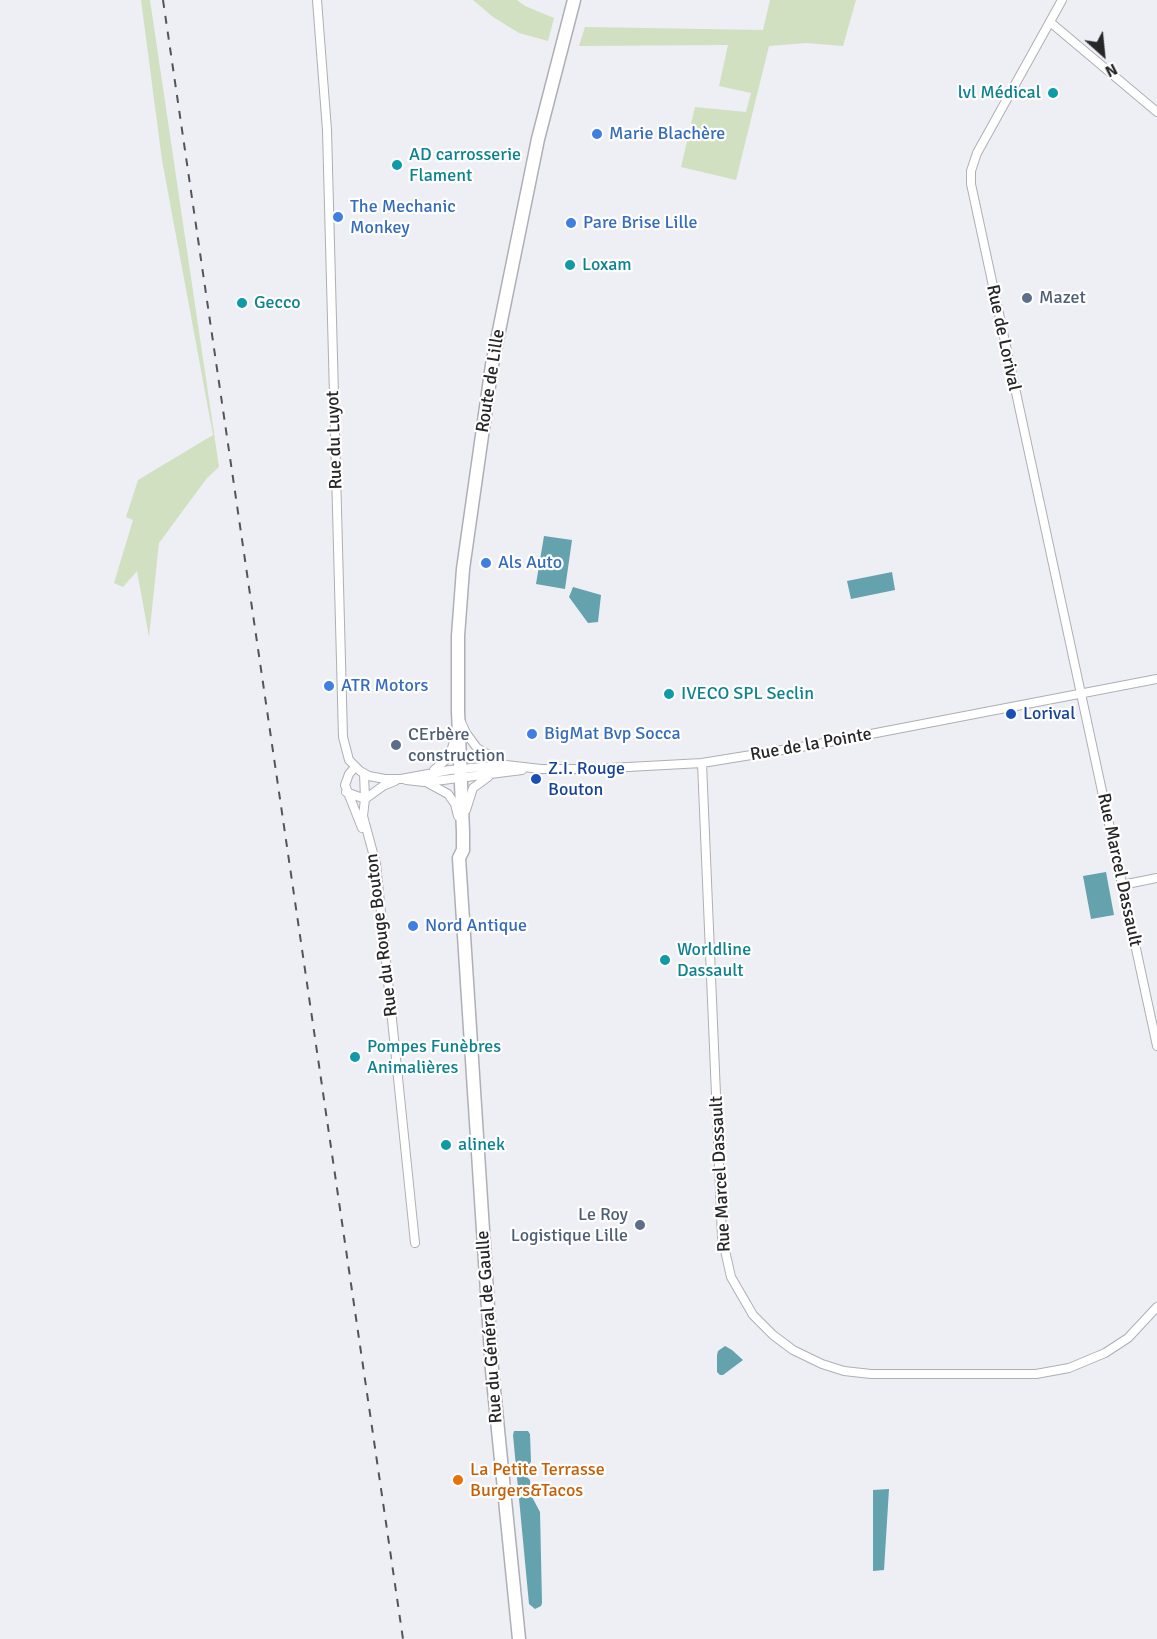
<!DOCTYPE html>
<html>
<head>
<meta charset="utf-8">
<style>
  body { margin:0 }
  #map { position:relative; width:1157px; height:1639px; overflow:hidden; background:#eeeef5; font-family:Signika,sans-serif }
  canvas { display:block }
  .north { position:absolute; left:1073px; top:24px; width:60px; height:60px; -webkit-text-stroke:4px #fff; paint-order:stroke; rotate:153deg; font-size:16px; font-weight:700; line-height:24px; text-align:center; color:#27272a }
  .north::after { content:''; display:block; margin:auto; width:21px; height:27px; background:#27272a; clip-path:polygon(50% 0,100% 100%,50% 72%,0 100%) }
</style>
</head>
<body>
<div id="map">
<canvas width="1157" height="1639"></canvas>
<div class="north">N</div>
</div>
<script>
const ctx = document.querySelector('canvas').getContext('2d');
ctx.lineJoin = 'round';
function fillPath(path, color) { ctx.fillStyle = color; ctx.fill(path, 'evenodd'); }
const shape = rows => new Path2D(rows.map(r => 'M' + r).join(''));
function stroke(path, color, width, dash) { ctx.strokeStyle = color; ctx.lineWidth = width; ctx.lineCap = dash ? 'butt' : 'round'; ctx.setLineDash(dash || []); ctx.stroke(path); }
function write(font, color, halo, rows, align = 'center') {
  ctx.font = font + ' Signika,sans-serif'; ctx.lineWidth = 4.5; ctx.setLineDash([]); ctx.textBaseline = 'middle'; ctx.strokeStyle = halo; ctx.fillStyle = color; for (const [text, x, y, turn = 0] of rows) {
    ctx.save(); ctx.translate(x, y); ctx.rotate((+turn || 0) * Math.PI / 180); ctx.textAlign = isNaN(turn) ? turn : align; if (halo) ctx.strokeText(text, 0, 0); ctx.fillText(text, 0, 0); ctx.restore();
  }
}
fillPath(shape([
  [141,0,150,0,219,467,207,478,159,543,149,637,137,571,123,587,114,583,133,520,126,517,138,480,213,435,162,160],
  [473,0,517,0,525,6,554,18,548,41,519,33,493,17],
  [770,0,856,0,843,46,806,43,769,46,736,180,681,167,695,107,746,112,751,93,719,86,728,45,579,46,585,27,763,30]
]), '#d1e0c1');
fillPath(shape([
  [544,536,572,540,565,589,536,584],
  [892,572,895,590,851,599,847,581],
  [573,587,601,595,598,622,588,623,569,597],
  [1106,872,1114,915,1091,919,1083,876],
  [725,1346,732,1350,743,1360,723,1375,720,1375,717,1372,717,1355,718,1351],
  [514,1431,528,1431,530,1434,531,1462,525,1469,526,1476,530,1480,531,1495,540,1512,542,1603,541,1606,535,1609,529,1604,513,1435],
  [889,1489,884,1570,873,1571,873,1490]
]), '#64a2ae');
const minor = shape([
  [317,0,327,130,343,737,349,760,360,771,369,776,385,779,401,779,450,770,493,766,506,765,541,769,591,769,702,763,819,744,1157,679],
  [1062,0,977,153,971,171,971,184,1157,1046],
  [1050,22,1157,112],
  [461,722,466,733,477,748,505,765],
  [702,763,722,1237,731,1277,753,1315,773,1335,793,1350,822,1364,844,1371,871,1374,1036,1374,1069,1368,1105,1353,1128,1338,1157,1307],
  [355,767,349,774,345,785,362,828],
  [434,770,449,757,455,739],
  [364,774,365,799,363,816,376,864,415,1243],
  [406,780,424,782,443,780,522,770],
  [428,783,448,794,455,804,458,816],
  [346,792,365,799],
  [365,799,383,786,395,781],
  [466,810,473,788,488,777],
  [1122,885,1157,878]
]);
const primary = shape([
  [519,1639,492,1370,459,858,463,850,463,832,458,711,458,636,463,569,492,365,538,139,574,0]
]);
stroke(minor, '#aeafb5', 10);
stroke(primary, '#aeafb5', 15);
stroke(minor, '#fff', 8);
stroke(primary, '#fff', 12);
stroke(shape([
  [163,0,403,1639]
]), '#545458', 2, [8, 8]);
for (const [x, y, r, color] of [
  [1053,93,6,"#0f9aa8"],
  [597,134,6,"#3f7fe0"],
  [397,165,6,"#0f9aa8"],
  [338,217,6,"#3f7fe0"],
  [571,223,6,"#3f7fe0"],
  [570,265,6,"#0f9aa8"],
  [1027,298,6,"#5c6f8a"],
  [242,303,6,"#0f9aa8"],
  [486,563,6,"#3f7fe0"],
  [329,686,6,"#3f7fe0"],
  [669,694,6,"#0f9aa8"],
  [1011,714,6,"#1a4fb4"],
  [532,734,6,"#3f7fe0"],
  [396,745,6,"#5c6f8a"],
  [536,779,6,"#1a4fb4"],
  [413,926,6,"#3f7fe0"],
  [665,960,6,"#0f9aa8"],
  [355,1057,6,"#0f9aa8"],
  [446,1145,6,"#0f9aa8"],
  [640,1225,6,"#5c6f8a"],
  [458,1480,6,"#e8710a"]
]) { const dot = new Path2D(); dot.arc(x, y, r, 0, 2 * Math.PI); ctx.fillStyle = color; ctx.fill(dot); stroke(dot, '#fff', 2); }
write('18px', '#0d838f', '#fff', [
  ["lvl Médical",1041,93,"right"],
  ["AD carrosserie",409,155],
  ["Flament",409,176],
  ["Loxam",582,265],
  ["Gecco",254,303],
  ["IVECO SPL Seclin",681,694],
  ["Worldline",677,950],
  ["Dassault",677,971],
  ["Pompes Funèbres",367,1047],
  ["Animalières",367,1068],
  ["alinek",458,1145]
], 'left');
write('18px', '#366cbe', '#fff', [
  ["Marie Blachère",609,134],
  ["The Mechanic",350,207],
  ["Monkey",350,228],
  ["Pare Brise Lille",583,223],
  ["Als Auto",498,563],
  ["ATR Motors",341,686],
  ["BigMat Bvp Socca",544,734],
  ["Nord Antique",425,926]
], 'left');
write('18px', '#4e5e75', '#fff', [
  ["Mazet",1039,298],
  ["CErbère",408,735],
  ["construction",408,756],
  ["Le Roy",628,1215,"right"],
  ["Logistique Lille",628,1236,"right"]
], 'left');
write('18px', '#27272a', '#fff', [
  ["Rue de Lorival",1003,338,78],
  ["Route de Lille",491,381,-81],
  ["Rue du Luyot",335,440,-92],
  ["Rue de la Pointe",811,745,-10],
  ["Rue Marcel Dassault",1119,870,78],
  ["Rue du Rouge Bouton",382,935,-97],
  ["Rue Marcel Dassault",721,1174,-93],
  ["Rue du Général de Gaulle",490,1327,-94]
]);
write('18px', '#164399', '#fff', [
  ["Lorival",1023,714],
  ["Z.I. Rouge",548,769],
  ["Bouton",548,790]
], 'left');
write('18px', '#c56008', '#fff', [
  ["La Petite Terrasse",470,1470],
  ["Burgers&Tacos",470,1491]
], 'left');
</script>
</body>
</html>
